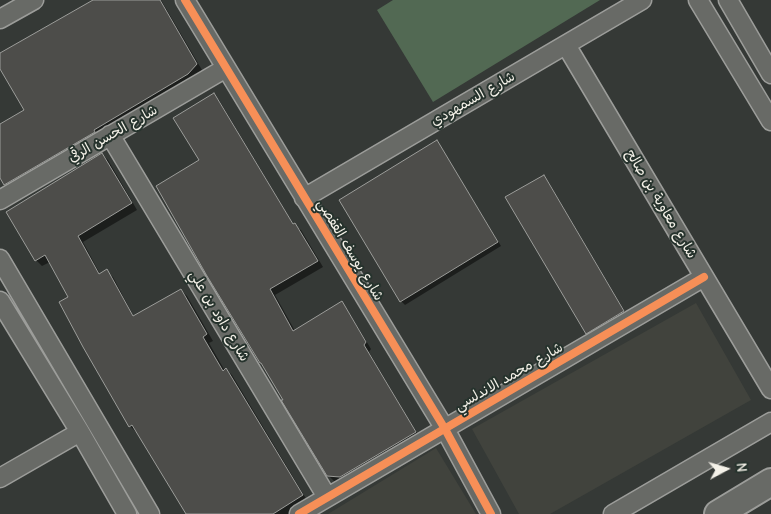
<!DOCTYPE html>
<html>
<head>
<meta charset="utf-8">
<style>
  body { margin:0 }
  #map { position:relative; width:771px; height:514px; overflow:hidden; background:#353936; font-family:"Comic Neue",sans-serif }
  canvas { display:block }
  .north { position:absolute; left:701px; top:444px; width:50px; height:50px; -webkit-text-stroke:4px #26332d; paint-order:stroke; rotate:84deg; font-size:14px; font-weight:700; line-height:20px; text-align:center; color:#f4f1e8 }
  .north::after { content:''; display:block; margin:auto; width:18px; height:22px; background:#f4f1e8; clip-path:polygon(50% 0,100% 100%,50% 72%,0 100%) }
</style>
</head>
<body>
<div id="map">
<canvas width="771" height="514"></canvas>
<div class="north">N</div>
</div>
<script>
const ctx = document.querySelector('canvas').getContext('2d');
ctx.lineJoin = 'round';
function fillPath(path, color) { ctx.fillStyle = color; ctx.fill(path, 'evenodd'); }
const shape = rows => new Path2D(rows.map(r => 'M' + r).join(''));
function stroke(path, color, width, dash) { ctx.strokeStyle = color; ctx.lineWidth = width; ctx.lineCap = dash ? 'butt' : 'round'; ctx.setLineDash(dash || []); ctx.stroke(path); }
function write(font, color, halo, rows, align = 'center') {
  ctx.font = font + ' "Comic Neue","Playpen Sans Arabic",sans-serif'; ctx.lineWidth = 4; ctx.setLineDash([]); ctx.textBaseline = 'middle'; ctx.strokeStyle = halo; ctx.fillStyle = color; for (const [text, x, y, turn = 0] of rows) {
    ctx.save(); ctx.translate(x, y); ctx.rotate((+turn || 0) * Math.PI / 180); ctx.textAlign = isNaN(turn) ? turn : align; if (halo) ctx.strokeText(text, 0, 0); ctx.fillText(text, 0, 0); ctx.restore();
  }
}
fillPath(shape([
  [696,303,751,400,550,514,519,514,472,429],
  [436,448,476,514,328,514]
]), '#41433d');
fillPath(shape([
  [393,0,600,0,433,102,377,10]
]), '#526953');
fillPath(shape([
  [94,0,161,0,202,70,193,80,11,190,0,175,0,126,25,110,0,66,0,54],
  [213,94,219,100,294,225,301,230,323,267,275,295,295,331,341,303,347,309,371,349,369,352,420,438,346,483,334,481,328,475,201,161],
  [440,146,501,246,405,305,401,301],
  [102,154,108,160,137,210,83,242,100,274,106,271,113,277,134,317,181,290,187,296,213,341,209,343,225,371,226,369,232,375,308,502,289,514,187,514,137,431,136,432,130,426,69,298,50,262,42,266,36,260],
  [544,177,548,181,627,315,591,337,587,333]
]), '#0007');
const building = shape([
  [93,0,160,0,197,64,188,74,94,130,95,132,4,185,0,178,0,124,24,110,0,69,0,53,93,0],
  [214,93,293,224,295,223,318,261,270,289,293,331,342,301,366,342,364,345,416,432,340,477,327,476,281,400,283,400,261,363,260,363,207,276,156,186,199,160,173,118,214,93],
  [437,140,498,242,400,302,339,200,437,140],
  [102,153,132,203,78,236,99,274,107,269,133,316,181,289,207,334,203,337,223,371,226,368,303,495,273,514,186,514,132,425,129,427,83,347,59,302,68,297,45,255,35,261,6,212,102,153],
  [544,175,624,311,586,334,505,197,544,175]
]);
fillPath(building, '#4d4d4a');
stroke(building, '#9c9d9a', 1);
const minor = shape([
  [185,0,445,429,491,514],
  [698,0,771,121],
  [728,0,771,74],
  [0,19,34,0],
  [566,45,771,389],
  [110,135,327,497],
  [304,198,642,0],
  [0,200,226,68],
  [0,259,150,514],
  [0,301,80,432,127,514],
  [0,478,80,432],
  [299,514,704,277],
  [613,514,771,422]
]);
const highway = shape([
  [718,514,771,482]
]);
stroke(minor, '#9c9d9a', 21);
stroke(highway, '#9c9d9a', 30);
stroke(minor, '#686a66', 18);
stroke(highway, '#686a66', 26);
stroke(shape([
  [185,0,445,429,491,514],
  [299,514,704,277]
]), '#f78f57', 8);
write('14px', '#f4f1e8', '#26332d', [
  ["شارع السمهودي",473,99,-30],
  ["شارع الحسن الرقي",113,134,-30],
  ["شارع معاوية بن صالح",661,204,59],
  ["شارع يوسف القفصي",350,250,59],
  ["شارع داود بن علي",219,316,59],
  ["شارع محمد الاندلسي",509,377,-30]
]);
</script>
</body>
</html>
